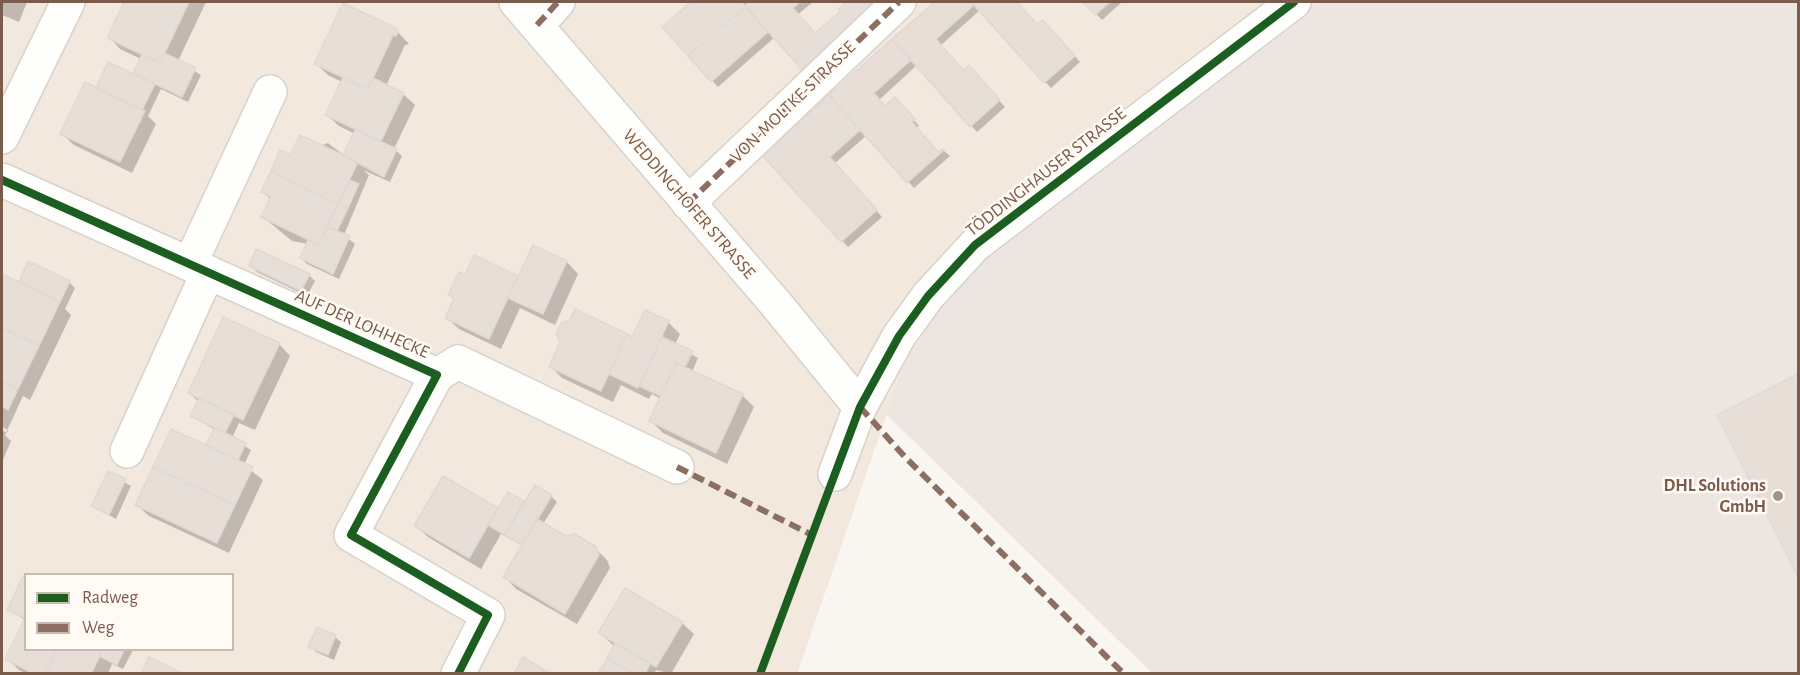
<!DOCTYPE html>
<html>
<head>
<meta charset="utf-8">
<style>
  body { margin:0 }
  #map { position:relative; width:1800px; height:675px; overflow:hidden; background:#f9f5f0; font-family:"Alegreya Sans",sans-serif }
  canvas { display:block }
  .frame { position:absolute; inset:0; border:3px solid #7a5c4d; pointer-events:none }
  .legend { position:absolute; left:24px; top:573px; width:210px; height:78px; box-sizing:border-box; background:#fffaf3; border:2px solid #cabbb1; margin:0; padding:8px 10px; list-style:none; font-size:18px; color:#7a5c4d }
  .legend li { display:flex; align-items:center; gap:12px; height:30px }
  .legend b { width:30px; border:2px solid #cabbb1 }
</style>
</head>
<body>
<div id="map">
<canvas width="1800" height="675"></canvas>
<div class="frame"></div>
<ul class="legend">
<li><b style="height:8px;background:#1b5e20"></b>Radweg</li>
<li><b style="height:8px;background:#8d6e63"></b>Weg</li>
</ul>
</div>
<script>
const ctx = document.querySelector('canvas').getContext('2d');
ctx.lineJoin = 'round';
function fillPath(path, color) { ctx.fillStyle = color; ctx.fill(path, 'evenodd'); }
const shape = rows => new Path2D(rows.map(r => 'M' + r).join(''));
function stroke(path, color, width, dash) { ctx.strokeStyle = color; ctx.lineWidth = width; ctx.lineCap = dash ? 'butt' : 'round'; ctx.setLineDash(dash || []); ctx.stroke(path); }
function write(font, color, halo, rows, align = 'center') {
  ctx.font = font + ' "Alegreya Sans",sans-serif'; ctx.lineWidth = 5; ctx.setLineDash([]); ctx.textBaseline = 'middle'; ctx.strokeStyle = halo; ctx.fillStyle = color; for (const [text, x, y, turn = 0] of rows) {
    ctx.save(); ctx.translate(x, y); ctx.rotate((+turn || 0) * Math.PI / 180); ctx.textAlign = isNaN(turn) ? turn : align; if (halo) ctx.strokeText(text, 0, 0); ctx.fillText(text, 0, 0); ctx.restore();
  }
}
fillPath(shape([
  [2,2,1318,2,969,261,919,321,797,674,2,673],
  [26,574,232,574,232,650,26,650]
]), '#f2e8de');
fillPath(shape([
  [1318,2,1798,2,1798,673,1152,673,886,414,919,321,969,261]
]), '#ede5e0');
fillPath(shape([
  [2,2,27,2,19,22,2,15],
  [125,2,206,2,178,61,201,75,188,102,161,89,148,116,156,124,132,173,74,145,62,134,97,90,134,75,141,59,120,49,109,37],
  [694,2,813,2,797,15,816,35,851,2,883,2,812,78,775,37,718,87,664,27],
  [937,2,1016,2,1038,26,1049,28,1080,62,1051,88,980,10,940,46,963,72,974,73,1005,107,977,132,917,65,879,100,886,108,901,105,919,126,916,129,938,154,943,150,950,156,914,188,867,135,834,164,882,217,848,247,764,155],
  [1085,2,1122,2,1102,20],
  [395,29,409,44,405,45,386,86,403,94,415,105,394,149,402,156,390,182,363,170,369,175,344,235,355,244,339,279,307,264,301,258,308,244,292,241,263,217,271,200,263,192,291,157,320,146,328,143,350,160,355,134,339,126,327,115,342,82,328,75,316,64],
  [533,247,567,262,578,274,555,325,520,308,501,349,459,329,447,318,455,299,450,295,466,277,475,257,519,278],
  [29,263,69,282,75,288,65,309,71,315,30,400,23,396,5,435,11,441,2,462,2,430,7,433,8,430,2,427,2,275,19,284],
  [251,266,309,275,315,281,307,296,257,272],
  [576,311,632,339,645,312,668,322,680,334,675,345,698,358,692,372,742,395,754,407,727,464,663,433,651,421,661,399,652,394,649,399,621,385,613,402,562,378,550,366],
  [279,344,290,356,255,430,239,423,232,438,251,450,244,465,263,480,229,553,149,516,137,505,207,447,215,430,192,416,199,402,189,393],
  [1798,376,1798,573,1719,416],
  [109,473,131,486,116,519,93,506],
  [508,494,525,503,551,496,557,502,543,524,566,538,595,548,607,560,610,568,577,624,516,589,505,577,523,546,501,534,481,569,428,537,416,526,499,510],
  [26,579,26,650,133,650,123,669,112,664,108,674,27,674,19,670,7,658,25,620,9,610],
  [682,623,694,634,671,674,656,670,654,674,600,674,615,647,600,633],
  [335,637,341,642,334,660,316,652,310,646]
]), '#0003');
const building = shape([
  [124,2,189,2,160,63,107,38,124,2],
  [691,2,741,2,746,6,688,56,662,27,691,2],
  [749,2,800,2,793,8,815,33,841,11,839,9,847,2,884,2,805,73,745,6,749,2],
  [935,2,971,2,974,5,936,39,963,70,969,65,1000,100,970,127,892,39,935,2],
  [971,2,1017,2,1037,24,1043,20,1075,56,1044,83,971,2],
  [1083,2,1110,2,1095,15,1083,2],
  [343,3,396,28,398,32,396,36,393,35,368,89,314,64,343,3],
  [746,6,768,32,711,82,688,56,746,6],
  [892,39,911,60,874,93,885,106,895,97,915,119,912,122,938,152,942,149,943,151,907,183,829,95,892,39],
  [164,53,196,68,182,97,133,73,142,54,160,63,164,53],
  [108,62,155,84,142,110,96,88,108,62],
  [343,77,368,89,373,78,404,93,381,141,325,115,343,77],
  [85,82,145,111,120,162,60,134,85,82],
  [829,95,860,130,830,157,877,210,841,242,762,155,829,95],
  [355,130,397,149,384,177,343,155,355,130],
  [300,135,358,162,338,204,271,171,280,150,290,155,300,135],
  [271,171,338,204,319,245,261,217,271,197,261,192,271,171],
  [349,180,359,184,348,208,338,204,349,180],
  [338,204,348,208,337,231,327,227,338,204],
  [327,227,350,236,333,274,300,258,308,240,319,245,327,227],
  [533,245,567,261,543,314,508,298,533,245],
  [256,249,310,274,301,291,249,266,256,249],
  [474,255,518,276,489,339,445,318,454,298,448,295,459,272,465,275,474,255],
  [28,261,70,281,60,302,19,282,28,261],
  [2,274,60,302,39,346,2,328,2,274],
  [575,309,627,334,601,391,549,367,560,342,556,334,561,323,570,320,575,309],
  [645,310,669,321,638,388,609,374,627,334,632,337,645,310],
  [223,317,280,343,243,420,188,393,223,317],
  [2,328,39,346,18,389,2,381,2,328],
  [662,337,693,351,685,367,676,363,661,396,639,386,662,337],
  [676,363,743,394,716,453,649,421,676,363],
  [1798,374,1798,577,1717,415,1798,374],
  [2,381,18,389,8,410,2,406,2,381],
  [199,398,234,415,225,433,190,416,199,398],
  [215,428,246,443,238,460,206,445,215,428],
  [171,429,253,467,235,505,153,467,171,429],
  [153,467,235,505,217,543,135,505,153,467],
  [108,471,126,479,109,515,91,506,108,471],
  [443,476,498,508,469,558,414,526,443,476],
  [535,485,552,495,522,545,505,535,535,485],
  [508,492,524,501,505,535,488,525,508,492],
  [537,519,566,536,575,534,596,547,599,555,565,614,503,577,537,519],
  [23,576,26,577,25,618,7,610,23,576],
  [625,588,683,622,656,667,598,633,625,588],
  [26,616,26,650,56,650,45,674,34,674,5,659,26,616],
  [317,627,336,635,328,655,308,647,317,627],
  [615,643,650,664,645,674,634,674,607,658,615,643],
  [56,650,103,650,91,674,45,674,56,650],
  [103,650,124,650,117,665,99,656,103,650],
  [149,657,183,674,141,674,149,657],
  [523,657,551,674,514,674,523,657],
  [607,658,634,674,598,674,607,658]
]);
fillPath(building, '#e6ded7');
stroke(building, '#e2d8d2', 1.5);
const minor = shape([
  [516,2,776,304,860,407],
  [537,25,558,2],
  [2,137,68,2],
  [2,180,437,375,351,535,488,615,458,674],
  [688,203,899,2],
  [190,264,270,92],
  [437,375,458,362,677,467],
  [127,451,208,272],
  [835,474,860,407,899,336,928,296,975,245,1294,2]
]);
stroke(minor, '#d7d1cb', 36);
stroke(minor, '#fefefd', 33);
stroke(shape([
  [537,25,558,2],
  [688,203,899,2],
  [860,407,905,457,1124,674],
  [677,467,812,535]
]), '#8d6e63', 6, [12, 6]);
stroke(shape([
  [2,180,437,375,351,535,488,615,458,674],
  [760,674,860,407,899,336,928,296,975,245,1294,2]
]), '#1b5e20', 8);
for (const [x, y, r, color] of [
  [1778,496,6,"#a69286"]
]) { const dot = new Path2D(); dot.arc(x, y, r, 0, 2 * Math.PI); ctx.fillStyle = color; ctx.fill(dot); stroke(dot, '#fffaf3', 2); }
write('18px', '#7a5c4d', '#fffaf3', [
  ["VON-MOLTKE-STRASSE",793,102,-44],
  ["TÖDDINGHAUSER STRASSE",1046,172,-38],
  ["WEDDINGHOFER STRASSE",689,204,49],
  ["AUF DER LOHHECKE",362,324,24]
]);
write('bold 18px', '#7a5c4d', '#fffaf3', [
  ["DHL Solutions",1766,486],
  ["GmbH",1766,507]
], 'right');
</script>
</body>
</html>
